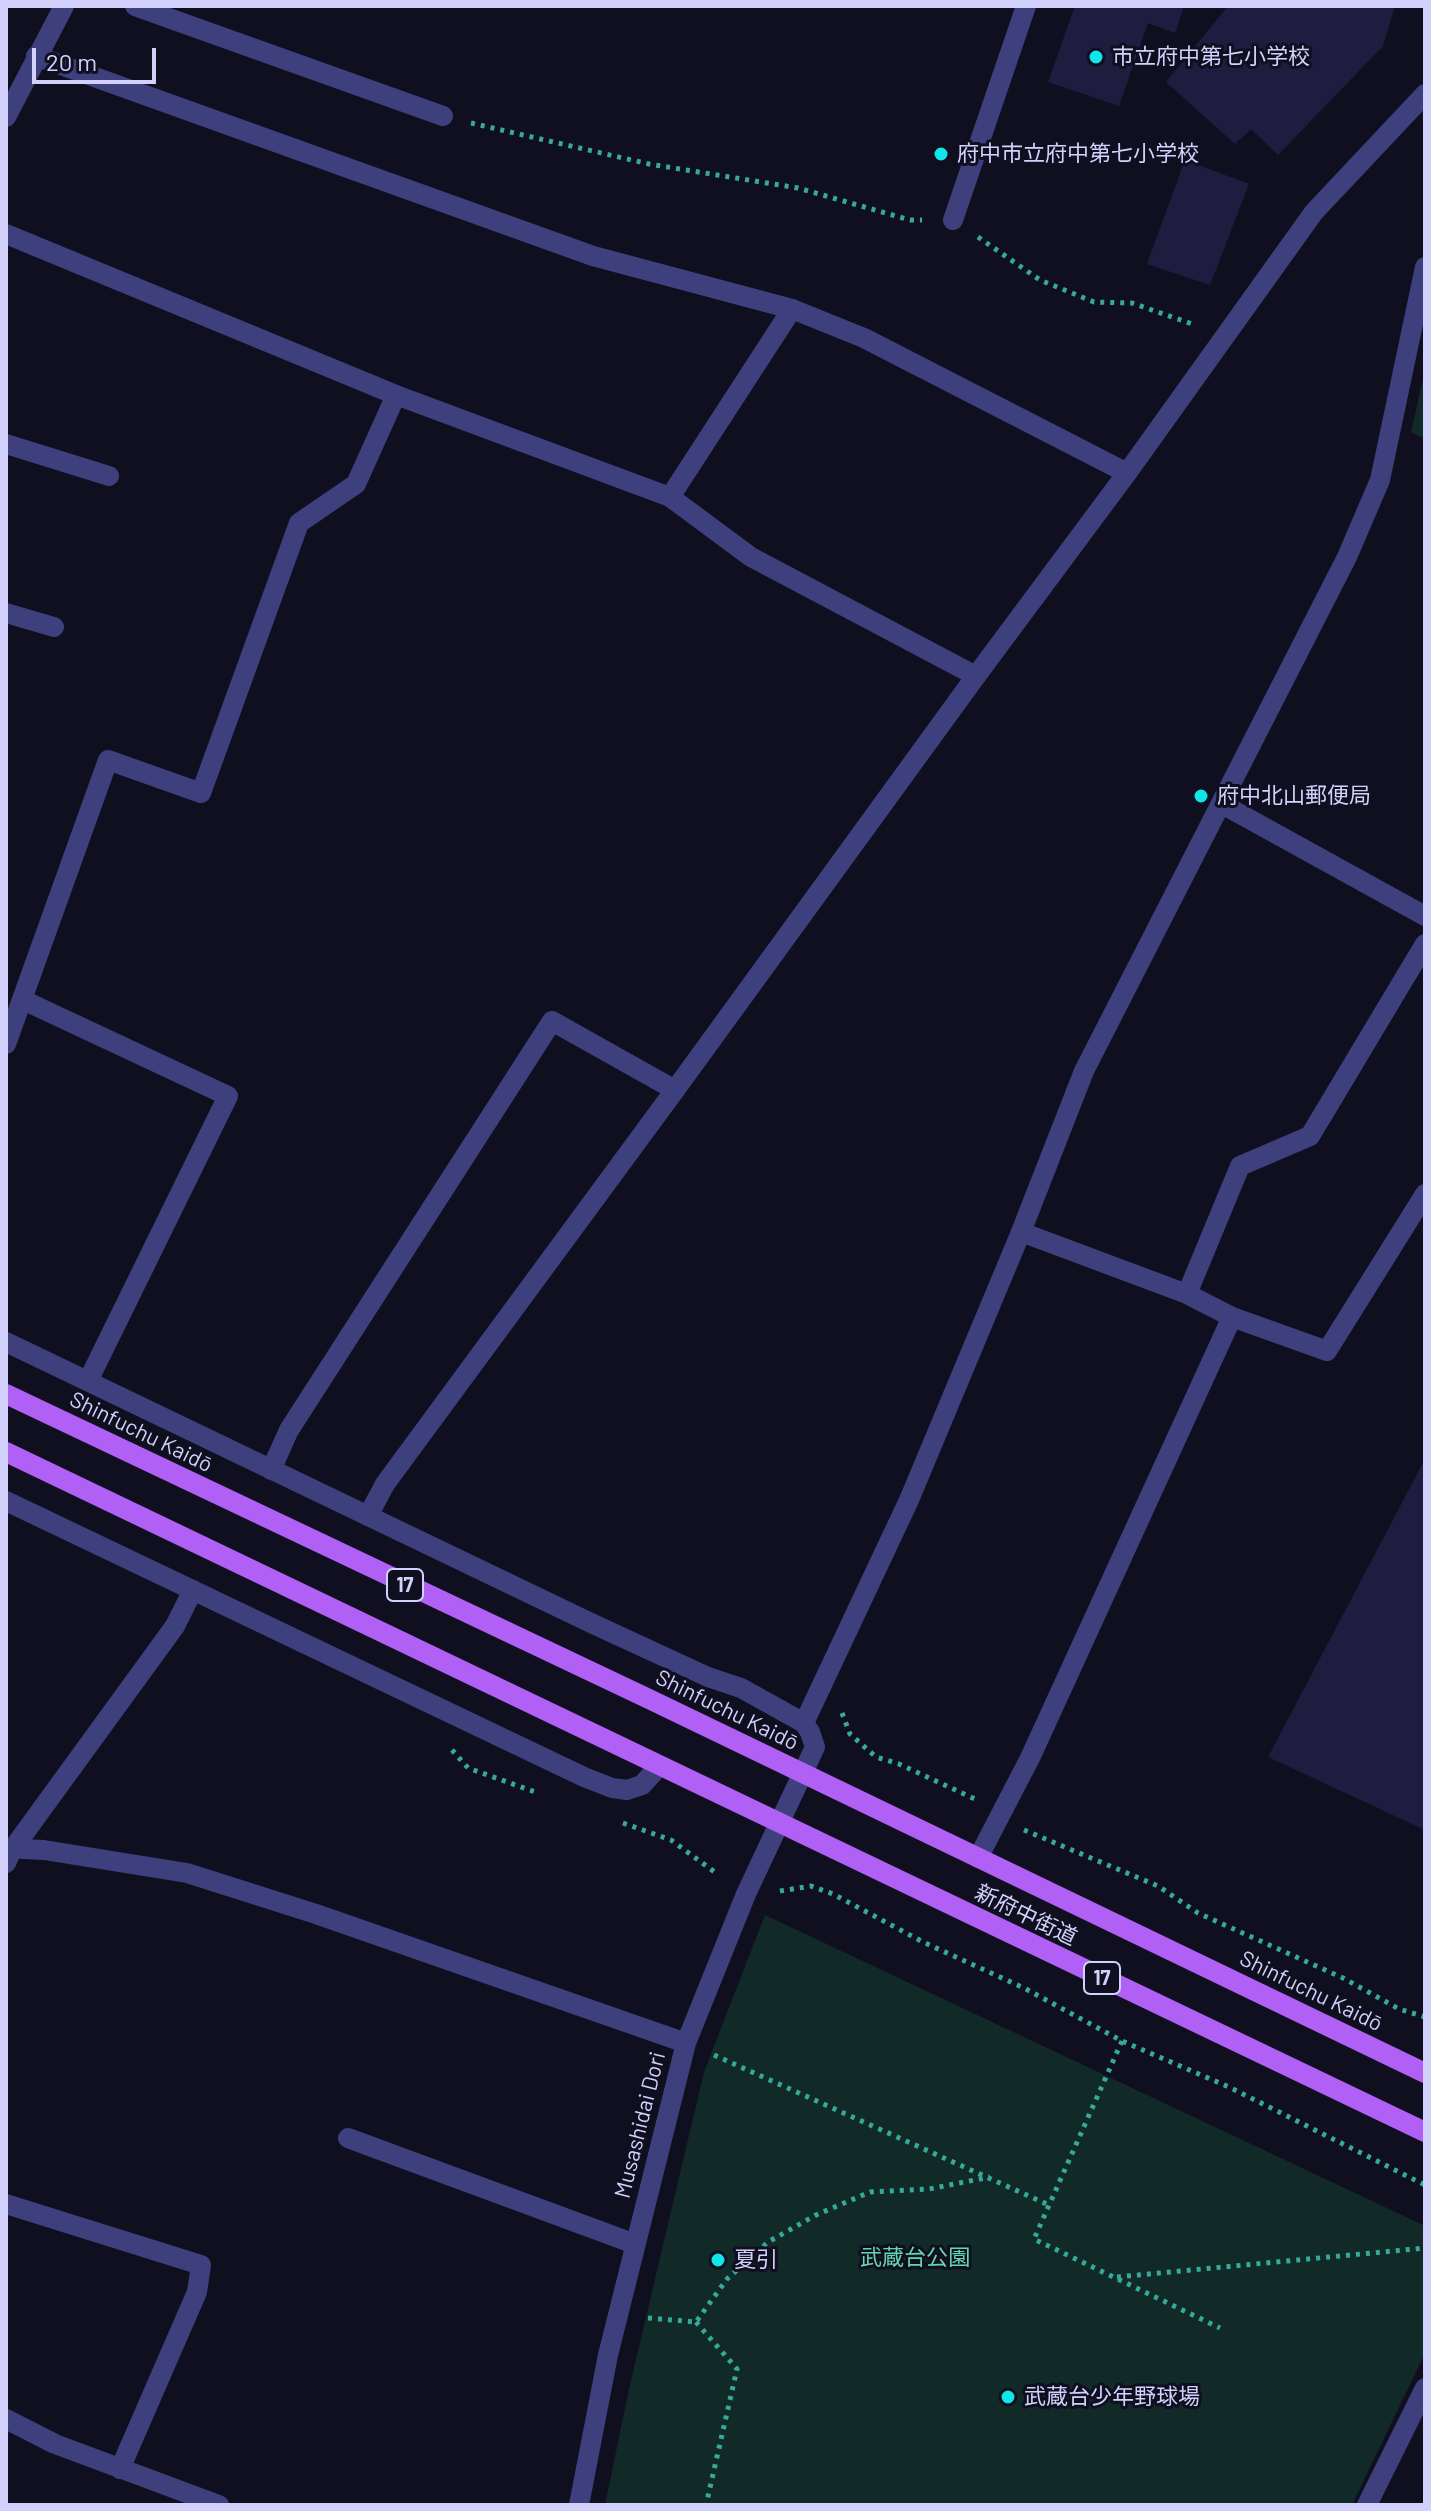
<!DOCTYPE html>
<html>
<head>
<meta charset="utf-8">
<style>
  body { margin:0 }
  #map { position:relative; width:1431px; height:2511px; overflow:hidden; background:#100f20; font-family:Barlow,sans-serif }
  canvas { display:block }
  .frame { position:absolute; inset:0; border:8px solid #d2d1fc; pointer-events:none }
  .scale { position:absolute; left:32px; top:48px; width:124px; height:36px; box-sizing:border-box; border:4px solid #d2d1fc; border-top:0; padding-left:10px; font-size:24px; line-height:28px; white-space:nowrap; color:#d2d1fc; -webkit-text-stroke:6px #100f20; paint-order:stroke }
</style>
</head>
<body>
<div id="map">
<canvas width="1431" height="2511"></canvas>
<div class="frame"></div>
<div class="scale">20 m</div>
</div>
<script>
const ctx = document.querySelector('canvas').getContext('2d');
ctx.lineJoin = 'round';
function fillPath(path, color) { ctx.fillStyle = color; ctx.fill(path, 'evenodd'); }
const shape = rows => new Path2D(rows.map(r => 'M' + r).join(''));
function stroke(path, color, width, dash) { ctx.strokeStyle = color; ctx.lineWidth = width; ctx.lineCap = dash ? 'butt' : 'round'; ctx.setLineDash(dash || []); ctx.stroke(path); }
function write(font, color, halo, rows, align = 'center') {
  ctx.font = font + ' Barlow,"Noto Sans JP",sans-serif'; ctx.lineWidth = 6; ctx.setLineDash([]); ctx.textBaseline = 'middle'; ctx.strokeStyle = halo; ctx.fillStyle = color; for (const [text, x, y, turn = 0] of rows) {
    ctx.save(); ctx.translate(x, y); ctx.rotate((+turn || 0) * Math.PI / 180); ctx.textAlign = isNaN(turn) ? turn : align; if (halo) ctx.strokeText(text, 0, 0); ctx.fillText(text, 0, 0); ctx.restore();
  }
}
fillPath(shape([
  [1425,370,1425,439,1411,432],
  [765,1915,1425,2226,1425,2353,1352,2505,605,2505,629,2389,704,2072]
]), '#122a27');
fillPath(shape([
  [1075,6,1184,6,1175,33,1148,23,1119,106,1048,82],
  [1228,6,1395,6,1383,46,1278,155,1251,129,1235,144,1166,82],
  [1185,160,1249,184,1210,285,1147,264],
  [1425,1459,1425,1830,1268,1757]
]), '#201c40');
stroke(shape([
  [471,123,649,164,798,188,910,220,922,220],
  [978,237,1040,280,1094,302,1132,303,1195,325],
  [842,1713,850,1734,876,1757,899,1764,975,1799],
  [452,1750,468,1768,538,1793],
  [623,1823,671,1840,716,1873],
  [1024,1830,1158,1886,1198,1913,1343,1978,1399,2009,1425,2017],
  [780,1891,811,1886,833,1894,923,1942,1024,1988,1122,2041,1229,2087,1425,2185],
  [1122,2041,1034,2239,1220,2328],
  [714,2055,1049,2205],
  [1117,2277,1425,2248],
  [648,2318,696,2322,727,2279,768,2242,816,2215,870,2192,929,2189,990,2177],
  [696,2322,737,2369,706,2505]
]), '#36aa9a', 5, [4, 6]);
stroke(shape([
  [953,220,1026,6],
  [6,444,109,476],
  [670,497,792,309],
  [6,613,54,627],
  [23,1000,228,1096,88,1381],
  [6,1044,108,760,201,793,299,523,356,484,396,395],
  [368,1516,385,1484,675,1090,976,676,1127,473,1314,212,1425,94],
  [804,1723,909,1500,1021,1232,1084,1071,1347,557,1380,480,1425,267],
  [348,2138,635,2244],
  [6,2204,201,2265,197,2292,120,2469],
  [6,2419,55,2444,219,2505]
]), '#3d407c', 20);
stroke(shape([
  [135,6,443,116],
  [36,56,593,256,792,309,864,338,1127,473],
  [6,117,64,6],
  [6,234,396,395,670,497,751,557,976,676],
  [1222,804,1425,916],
  [1021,1232,1187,1294,1232,1317,1327,1351,1425,1194],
  [1187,1294,1240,1166,1310,1136,1425,944],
  [6,1342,591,1623,708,1677,741,1688,804,1723,810,1732,815,1747,746,1894,686,2043,608,2355,579,2505],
  [271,1470,289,1430,552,1021,675,1090],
  [6,1501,584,1777,612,1788,627,1790,642,1785,659,1766],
  [6,1848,44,1850,187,1873,316,1914,686,2043],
  [978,1858,1030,1758,1232,1317],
  [6,1863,12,1850,175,1626,193,1590],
  [1367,2505,1425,2388]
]), '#3d407c', 20);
stroke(shape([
  [6,1394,649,1699,1425,2073],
  [6,1452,1425,2132]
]), '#b060f4', 20);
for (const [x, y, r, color] of [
  [1096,57,8,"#10e5e9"],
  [941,154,8,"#10e5e9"],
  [1201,796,8,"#10e5e9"],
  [718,2260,8,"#10e5e9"],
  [1008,2397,8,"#10e5e9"]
]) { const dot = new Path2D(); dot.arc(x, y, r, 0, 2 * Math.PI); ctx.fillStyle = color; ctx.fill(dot); stroke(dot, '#100f20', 3); }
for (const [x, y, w] of [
  [405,1585,36],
  [1102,1978,36]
]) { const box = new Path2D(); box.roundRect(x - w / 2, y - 16, w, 32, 6); ctx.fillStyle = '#100f20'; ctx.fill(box); stroke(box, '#d2d1fc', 2); }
write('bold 20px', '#d2d1fc', null, [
  ["17",405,1585],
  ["17",1102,1978]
]);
write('22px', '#d2d1fc', '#100f20', [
  ["市立府中第七小学校",1112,57],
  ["府中市立府中第七小学校",957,154],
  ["府中北山郵便局",1217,796],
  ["夏引",734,2260],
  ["武蔵台少年野球場",1024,2397]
], 'left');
write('22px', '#d2d1fc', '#100f20', [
  ["Shinfuchu Kaidō",141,1432,26],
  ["Shinfuchu Kaidō",727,1710,26],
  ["新府中街道",1026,1915,26],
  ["Shinfuchu Kaidō",1311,1991,26],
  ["Musashidai Dori",640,2125,-76]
]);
write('22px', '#62d6b0', '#100f20', [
  ["武蔵台公園",915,2258]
]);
</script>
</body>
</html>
